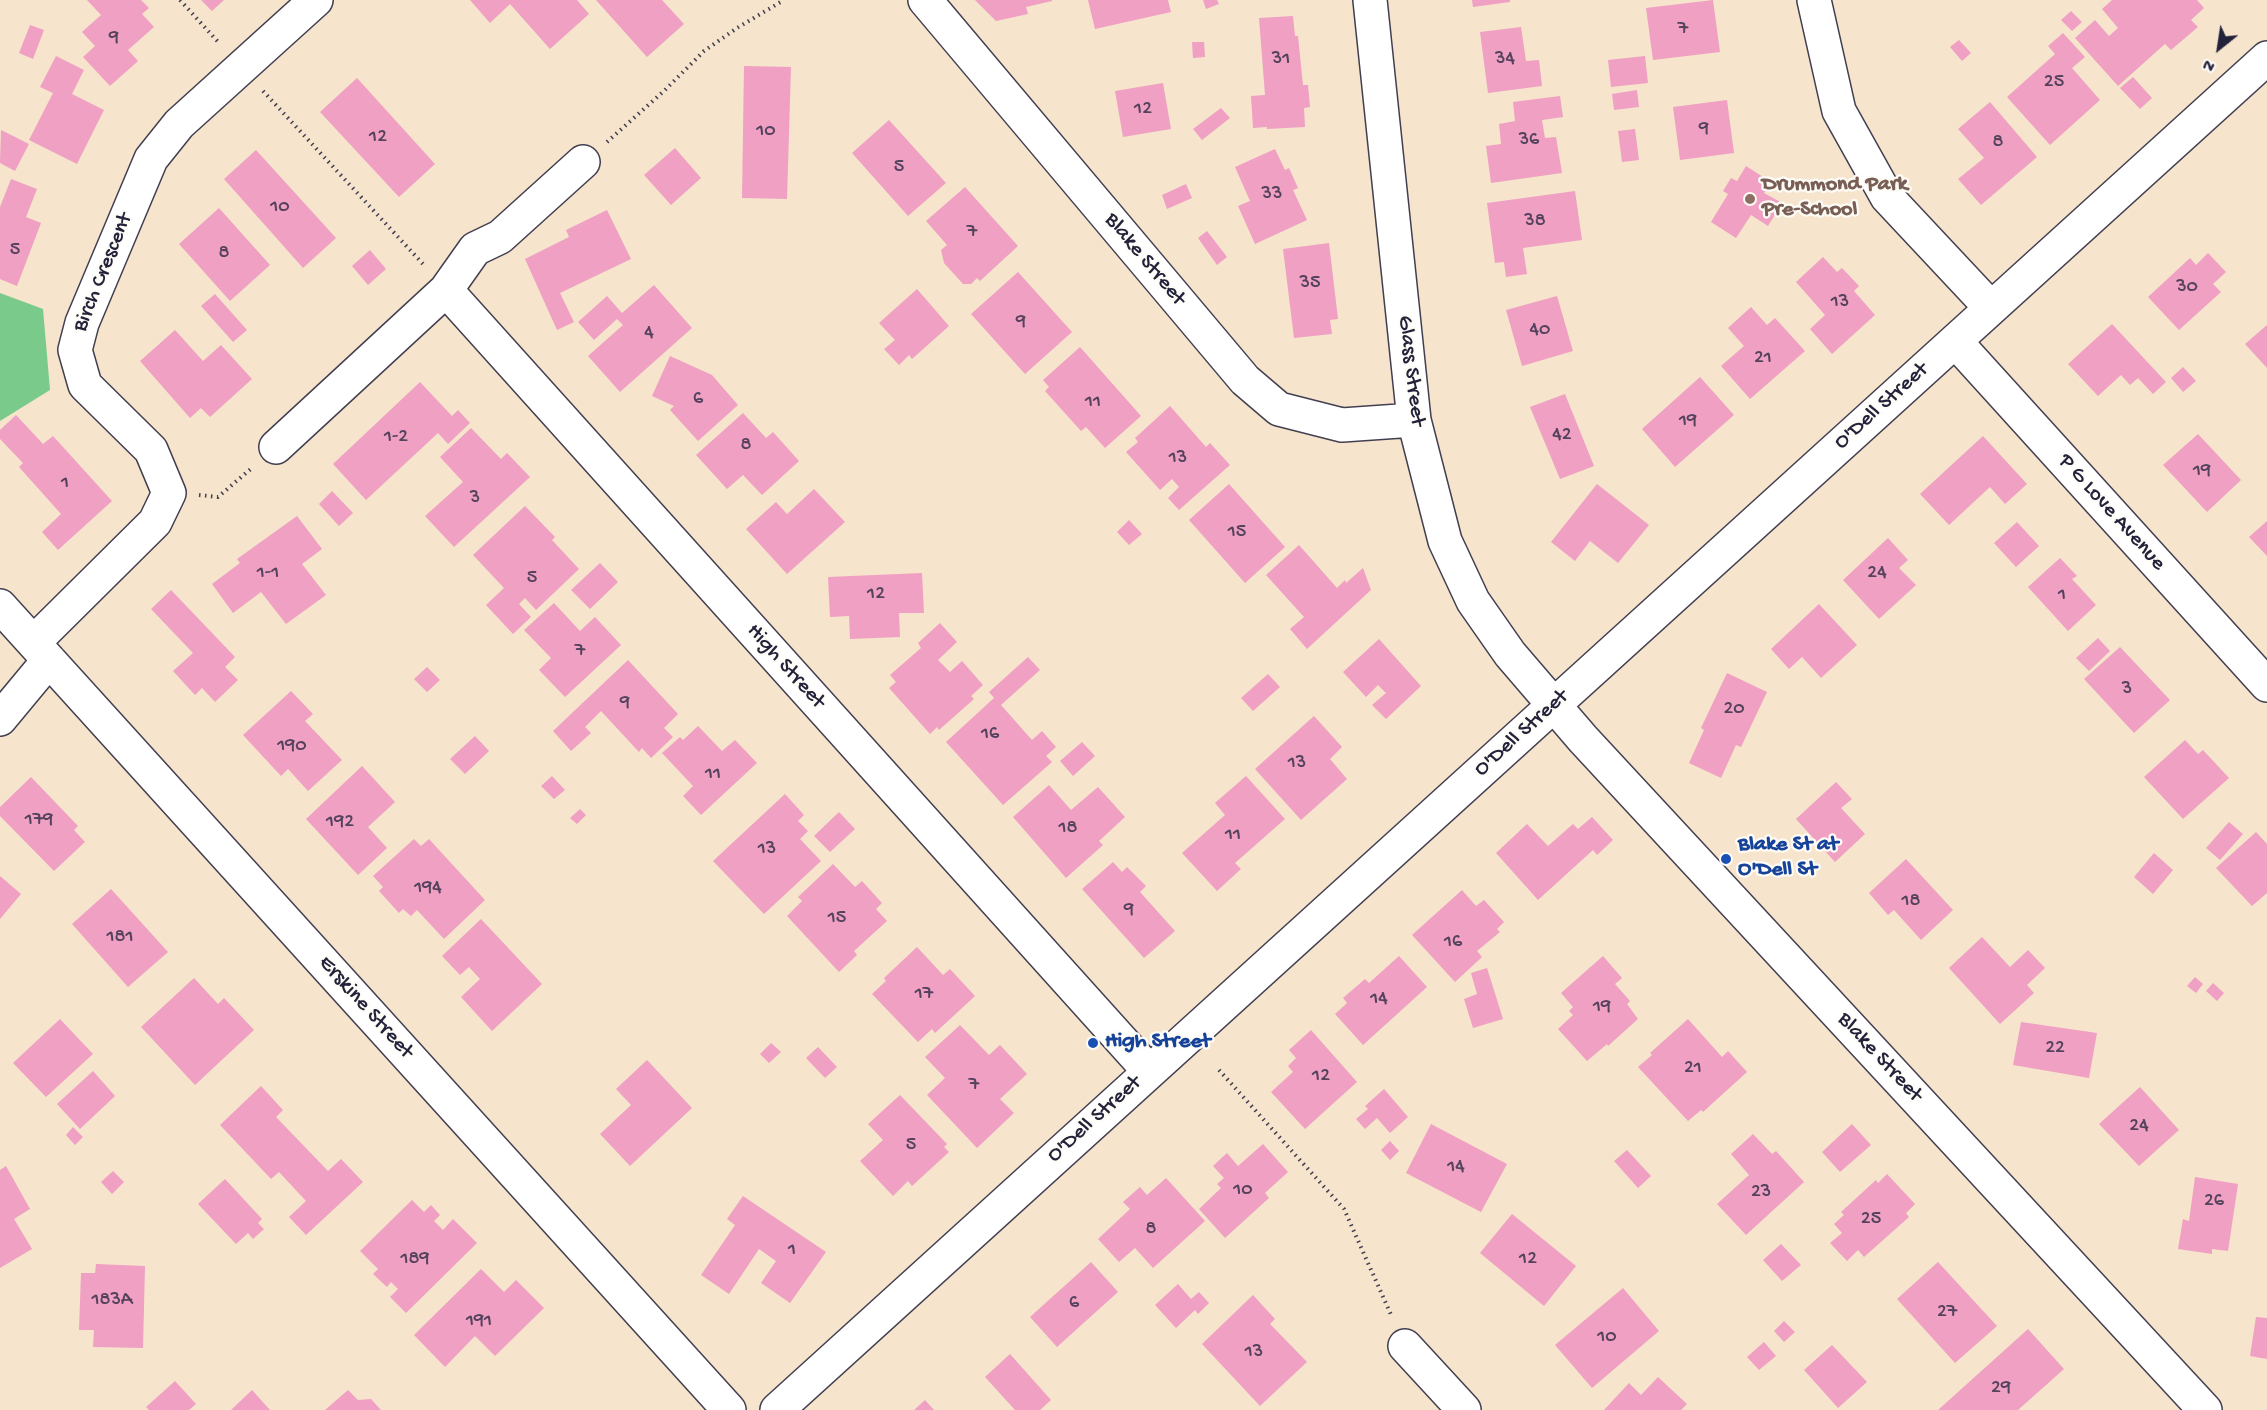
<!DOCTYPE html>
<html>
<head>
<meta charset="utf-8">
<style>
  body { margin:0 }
  #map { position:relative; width:2267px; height:1410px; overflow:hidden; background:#f6e4cc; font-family:"Gochi Hand",sans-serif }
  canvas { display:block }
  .north { position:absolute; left:2189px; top:18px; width:60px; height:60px; -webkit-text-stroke:4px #fdfcf7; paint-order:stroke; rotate:210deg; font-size:16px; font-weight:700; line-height:24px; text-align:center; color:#22223b }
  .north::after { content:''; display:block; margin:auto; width:21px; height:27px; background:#22223b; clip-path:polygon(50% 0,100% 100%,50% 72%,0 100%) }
</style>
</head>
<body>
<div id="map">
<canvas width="2267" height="1410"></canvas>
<div class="north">N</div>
</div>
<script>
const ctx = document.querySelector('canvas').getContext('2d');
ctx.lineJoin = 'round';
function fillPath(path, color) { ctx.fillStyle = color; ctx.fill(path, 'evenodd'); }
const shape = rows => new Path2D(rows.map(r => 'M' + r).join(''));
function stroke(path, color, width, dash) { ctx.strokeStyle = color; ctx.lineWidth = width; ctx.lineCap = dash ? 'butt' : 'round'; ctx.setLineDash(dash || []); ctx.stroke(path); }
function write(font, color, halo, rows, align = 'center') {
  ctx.font = font + ' "Gochi Hand",sans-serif'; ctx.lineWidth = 4.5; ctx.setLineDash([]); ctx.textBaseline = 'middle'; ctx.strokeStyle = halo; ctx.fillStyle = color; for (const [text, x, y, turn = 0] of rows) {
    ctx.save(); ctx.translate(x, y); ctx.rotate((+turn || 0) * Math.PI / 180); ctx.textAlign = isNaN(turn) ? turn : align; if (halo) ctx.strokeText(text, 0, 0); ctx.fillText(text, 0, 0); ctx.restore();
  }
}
fillPath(shape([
  [0,293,43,309,50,390,0,421]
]), '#7aca8b');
fillPath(shape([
  [87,0,141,0,149,8,142,14,154,27,128,50,138,61,110,86,83,57,95,46,82,32,101,15],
  [201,0,224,0,212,11],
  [470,0,577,0,589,14,550,49,510,4,490,23],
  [596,0,662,0,684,24,647,57],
  [975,0,1052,0,1052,1,1026,7,1028,14,996,21],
  [1088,0,1168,0,1171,12,1095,29],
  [1203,0,1217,0,1219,4,1206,9],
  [1472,0,1510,0,1510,2,1473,7],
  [1713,0,1720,52,1653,60,1646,8],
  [2112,0,2197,0,2204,8,2191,20,2198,27,2171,50,2165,44,2118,86,2075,38,2095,20,2109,36,2118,28,2102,9],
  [2071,11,2082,22,2072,31,2061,20],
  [1293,16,1295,36,1298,36,1303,85,1308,85,1310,107,1304,108,1305,127,1267,129,1267,127,1253,128,1251,96,1265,95,1259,18],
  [30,25,44,30,33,59,19,53],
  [1521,27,1526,61,1539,60,1542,86,1488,93,1480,32],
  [2063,33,2085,57,2072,68,2100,100,2050,145,2007,97,2055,54,2048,46],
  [1959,40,1971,53,1962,61,1950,47],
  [1192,42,1204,42,1205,57,1193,58],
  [56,56,84,70,72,94,104,110,77,164,29,140,53,93,40,87],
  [1645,56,1648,83,1611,87,1608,60],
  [744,66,791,67,787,199,742,198],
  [2133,77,2152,98,2140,109,2120,88],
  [357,78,435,164,399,197,320,112],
  [1163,83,1171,129,1123,137,1115,91],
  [1637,90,1639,107,1614,110,1612,94],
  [1560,96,1563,117,1542,120,1545,138,1556,137,1562,173,1491,183,1486,146,1501,144,1499,124,1515,121,1513,102],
  [1727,100,1734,153,1680,160,1673,107],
  [1990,102,2037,157,1981,205,1958,179,1984,158,1958,129],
  [1221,108,1230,118,1202,140,1193,129],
  [889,120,946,183,908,216,852,153],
  [1635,129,1639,160,1622,162,1618,131],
  [1,130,29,144,15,171,0,163],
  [675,148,701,178,671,205,644,175],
  [1275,149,1285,170,1289,168,1298,188,1293,190,1307,220,1255,244,1238,206,1250,201,1235,167],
  [256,150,336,238,303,268,224,179],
  [1746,166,1771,182,1764,193,1782,203,1768,226,1751,215,1736,238,1711,222,1728,194,1723,191,1731,178,1737,181],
  [11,179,37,189,26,217,41,223,17,286,0,279,0,207],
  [1186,184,1192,198,1167,209,1162,195],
  [965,187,1018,246,980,281,977,278,971,284,963,284,944,263,941,250,947,245,926,221],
  [1575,191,1582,240,1523,248,1527,274,1506,277,1504,262,1495,263,1487,203],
  [219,208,270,265,230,301,179,244],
  [607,210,631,259,560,293,574,322,557,330,525,259,569,237,566,230],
  [1207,231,1227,257,1217,265,1198,238],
  [1329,243,1338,319,1330,320,1332,334,1294,338,1283,249],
  [370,250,386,269,368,285,352,266],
  [2208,253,2226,272,2213,284,2221,292,2179,330,2148,297,2190,258,2196,265],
  [1823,257,1837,272,1842,268,1859,286,1854,291,1875,315,1832,354,1810,329,1825,315,1796,282],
  [1018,272,1072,332,1025,374,971,314],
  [654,285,692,328,620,392,588,356,623,325,617,319,594,340,578,322,607,296,622,313],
  [917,289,949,326,912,359,909,355,899,365,884,349,895,340,879,323],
  [215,294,247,330,233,342,201,306],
  [1557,296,1573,351,1522,366,1506,310],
  [1751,307,1767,325,1775,318,1805,351,1750,399,1721,366,1744,346,1728,328],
  [2112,324,2166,382,2153,394,2138,378,2130,385,2121,375,2098,396,2068,364],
  [2267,325,2267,368,2245,344],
  [175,330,203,361,221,345,252,379,210,417,201,408,190,418,140,361],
  [1080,347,1141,416,1105,448,1086,427,1081,431,1045,391,1049,387,1043,380],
  [670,356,712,375,738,405,698,441,670,410,674,406,652,396],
  [2183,367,2196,381,2183,392,2171,378],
  [1700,377,1734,415,1675,467,1642,429],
  [420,382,452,416,458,410,470,423,448,444,438,433,366,500,333,464],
  [1565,394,1594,466,1560,479,1530,407],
  [1170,406,1206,447,1210,443,1230,465,1179,510,1168,498,1179,487,1172,479,1160,490,1126,452,1138,442,1135,438],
  [743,413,766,438,773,432,799,461,762,495,743,475,727,489,696,455],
  [16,415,43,444,53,436,112,501,58,550,42,532,61,514,19,467,23,463,0,439,0,430],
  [471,428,501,459,507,453,530,477,454,547,425,516,463,482,440,457],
  [2198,434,2241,480,2207,512,2163,465],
  [1983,436,2027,484,2005,504,1990,487,1949,525,1920,494],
  [1229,484,1285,547,1245,583,1189,520],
  [1597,484,1649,525,1618,563,1590,541,1575,561,1551,542],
  [814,489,845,522,787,574,746,529,776,502,787,514],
  [332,491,353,513,339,526,319,504],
  [525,506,555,537,552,540,579,569,536,610,525,598,519,604,531,617,513,634,486,605,504,588,473,555],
  [297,516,322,549,302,564,326,595,286,624,261,592,233,613,212,584,240,563,237,559],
  [1129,520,1142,534,1129,545,1117,532],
  [2267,521,2267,556,2249,537],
  [2017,522,2039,546,2016,567,1994,543],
  [1888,538,1908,560,1899,568,1916,585,1879,619,1843,580],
  [1299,545,1337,588,1345,580,1346,583,1363,568,1371,590,1307,649,1290,629,1304,617,1266,575],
  [2060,558,2077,576,2072,579,2096,605,2068,631,2028,587],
  [600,563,618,582,590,609,571,590],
  [922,573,924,613,899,613,900,637,850,639,849,616,830,617,828,577],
  [171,590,235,657,225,667,238,680,215,702,202,688,195,695,173,671,193,653,151,609],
  [554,603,580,631,595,617,621,645,565,697,539,670,551,658,524,630],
  [1819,604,1857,645,1821,678,1802,657,1789,669,1771,649],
  [940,623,957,642,938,660,950,672,962,661,983,685,971,696,974,699,939,730,937,727,930,734,889,688,896,682,890,675,921,648,918,643],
  [2098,638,2110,651,2089,671,2076,658],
  [1379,639,1421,686,1386,719,1372,705,1386,693,1378,685,1366,697,1343,672],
  [2120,647,2170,700,2134,733,2084,679],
  [1028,657,1040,670,1001,705,1032,740,1042,731,1056,747,1046,756,1052,762,1003,805,946,742,994,698,989,692],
  [628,660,678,714,664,728,673,737,651,758,642,748,639,752,601,711,585,727,591,733,571,751,553,731],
  [427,667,440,680,427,692,414,679],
  [1727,673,1767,692,1741,747,1736,745,1721,778,1689,763,1704,730,1701,728],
  [1268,674,1280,687,1253,711,1241,698],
  [291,691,313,714,305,721,342,760,308,791,288,769,281,776,243,735],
  [1314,716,1342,747,1330,759,1347,779,1301,820,1255,769],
  [698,726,722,751,735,740,757,763,701,815,683,796,693,786,662,753,680,737,683,740],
  [475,736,489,751,465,774,450,759],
  [2185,740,2198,754,2203,750,2229,778,2183,819,2144,777],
  [1082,742,1095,756,1073,776,1060,761],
  [362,766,395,802,368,827,387,848,358,875,306,819],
  [552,776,565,790,554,799,541,786],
  [1246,776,1285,819,1235,863,1241,869,1217,891,1182,853,1225,815,1215,803],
  [31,777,78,826,74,830,85,842,54,871,0,816,0,807],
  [1836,782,1852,799,1841,808,1865,834,1835,862,1796,819],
  [1049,785,1071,810,1098,787,1125,817,1099,841,1103,845,1066,878,1013,817],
  [785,794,804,815,798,821,808,831,800,839,821,861,764,914,713,861],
  [580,809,586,815,577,824,570,818],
  [839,812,855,829,830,852,814,836],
  [1592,817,1613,840,1597,855,1593,850,1538,900,1496,853,1527,824,1548,846,1573,824,1578,829],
  [2229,822,2243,834,2220,860,2206,848],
  [2256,832,2267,844,2267,893,2252,906,2216,868],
  [414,839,421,846,429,839,485,900,444,939,417,910,411,916,403,909,399,913,379,891,383,887,373,876],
  [2154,853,2173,870,2153,894,2134,877],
  [1906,859,1953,910,1921,940,1894,910,1888,915,1869,893],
  [1113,862,1122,872,1127,867,1146,886,1140,892,1175,931,1144,958,1082,889],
  [833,864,855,887,862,881,882,903,876,909,887,921,854,951,857,955,839,972,787,916,802,901,798,897],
  [0,876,21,894,0,919],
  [111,889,168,952,128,987,72,924],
  [1462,890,1476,906,1484,900,1504,922,1497,929,1500,932,1477,951,1482,957,1455,982,1412,935],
  [481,919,542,984,492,1031,461,997,480,979,469,967,460,975,442,956],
  [1982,937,2010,967,2028,950,2045,968,2027,985,2034,993,2000,1024,1949,968],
  [917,947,943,975,950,969,975,996,935,1033,932,1029,918,1042,872,994,886,981,884,978],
  [1399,956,1427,987,1363,1045,1335,1014,1347,1003,1343,998,1365,979,1369,983],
  [1603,956,1622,978,1615,984,1630,1001,1627,1004,1638,1019,1608,1046,1607,1044,1587,1061,1558,1029,1573,1015,1569,1011,1573,1007,1561,993],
  [1487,968,1503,1019,1473,1028,1464,999,1477,994,1471,973],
  [2195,977,2203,984,2196,993,2187,986],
  [194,978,218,1004,224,998,254,1030,195,1085,141,1027],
  [2213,983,2224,993,2217,1001,2206,991],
  [60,1019,93,1054,46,1097,13,1063],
  [1688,1019,1722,1057,1728,1051,1747,1072,1703,1112,1701,1110,1688,1121,1638,1067,1652,1055,1650,1053],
  [2021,1022,2097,1033,2089,1078,2013,1065],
  [960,1025,989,1055,1000,1045,1027,1074,1000,1099,1014,1113,977,1148,927,1095,945,1078,925,1057],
  [1311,1030,1357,1082,1305,1129,1271,1092,1293,1072,1288,1066,1296,1058,1289,1050],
  [771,1043,781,1052,769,1063,760,1054],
  [818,1047,837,1067,825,1078,806,1058],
  [647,1060,692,1108,630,1166,600,1134,631,1105,616,1089],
  [93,1071,115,1096,80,1129,57,1104],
  [261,1086,283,1110,276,1117,328,1171,341,1159,363,1182,306,1235,289,1217,306,1201,279,1172,271,1179,220,1125],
  [2140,1087,2179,1130,2139,1166,2099,1124],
  [1384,1089,1408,1117,1390,1133,1377,1118,1365,1129,1356,1119,1368,1109,1365,1106],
  [900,1095,947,1144,944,1147,949,1152,912,1186,908,1181,893,1196,860,1161,883,1140,868,1124],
  [1431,1124,1507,1164,1481,1212,1406,1173],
  [1852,1124,1871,1145,1840,1172,1822,1152],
  [73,1127,83,1137,75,1145,66,1135],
  [1753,1134,1772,1154,1776,1151,1804,1182,1746,1235,1717,1204,1749,1175,1731,1154],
  [1390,1141,1399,1151,1390,1160,1381,1150],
  [1263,1144,1288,1172,1265,1193,1269,1198,1225,1238,1199,1209,1221,1188,1217,1184,1224,1178,1213,1166,1227,1153,1238,1166],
  [1627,1150,1651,1176,1638,1188,1614,1161],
  [6,1166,30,1209,14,1219,32,1249,0,1268,0,1170],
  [113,1171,124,1182,112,1194,101,1182],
  [1887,1174,1915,1204,1906,1213,1909,1217,1864,1257,1858,1250,1847,1261,1830,1243,1842,1233,1834,1224,1844,1215,1841,1212,1876,1180,1878,1183],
  [2195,1177,2238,1184,2228,1251,2212,1249,2212,1254,2178,1249,2183,1219,2189,1221],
  [1166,1178,1205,1221,1153,1268,1135,1248,1119,1262,1098,1239,1130,1209,1123,1202,1140,1187,1147,1195],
  [225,1179,262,1219,258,1223,264,1229,253,1239,248,1233,236,1244,198,1204],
  [743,1196,826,1252,790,1303,761,1283,776,1261,759,1249,729,1294,701,1275,735,1225,727,1219],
  [412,1200,424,1212,431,1205,440,1215,434,1221,443,1230,453,1219,477,1243,406,1313,390,1297,398,1289,391,1282,387,1287,373,1274,378,1269,360,1251],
  [1512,1214,1576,1266,1544,1306,1480,1253],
  [1781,1244,1801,1265,1782,1281,1763,1260],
  [1091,1262,1118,1292,1057,1347,1030,1317],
  [1938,1262,1997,1326,1955,1363,1897,1299],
  [96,1264,145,1266,143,1348,93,1347,94,1330,79,1330,81,1273,95,1273],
  [481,1269,504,1292,516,1280,544,1308,495,1356,475,1336,445,1367,414,1335],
  [1178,1284,1191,1299,1199,1292,1209,1303,1198,1314,1195,1310,1176,1328,1155,1305],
  [1623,1288,1659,1331,1592,1388,1555,1345],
  [1253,1295,1275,1319,1270,1324,1307,1362,1260,1406,1202,1344],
  [2256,1317,2267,1318,2267,1359,2250,1356],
  [1784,1321,1795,1332,1784,1342,1774,1331],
  [2028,1329,2064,1369,2018,1410,1938,1410],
  [1764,1342,1776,1356,1759,1370,1747,1357],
  [1832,1345,1867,1382,1838,1408,1804,1370],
  [1010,1354,1051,1400,1040,1410,1015,1410,985,1377],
  [1658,1377,1687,1404,1681,1410,1604,1410,1629,1383,1641,1395],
  [175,1381,196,1404,189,1410,149,1410,146,1407],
  [252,1390,270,1410,231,1410],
  [348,1390,358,1400,371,1399,381,1410,325,1410],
  [925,1400,934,1410,914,1410]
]), '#efa0c3');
const minor = shape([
  [925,0,1245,380,1279,409,1342,425,1414,420],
  [1370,0,1414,420,1445,541,1473,601,1510,654,1583,739,2205,1410],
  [1814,0,1839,111,1887,197,1991,308],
  [446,290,1149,1071],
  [1955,341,2267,685],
  [276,447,446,290,475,249,500,237,583,162],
  [0,606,729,1410],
  [34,642,155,522,169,493,151,450,85,385,75,350,82,323,151,159,179,124,316,0],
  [0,719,49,660],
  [1405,1346,1464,1410],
  [777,1410,2267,58]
]);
stroke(minor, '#423f51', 36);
stroke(shape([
  [180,0,220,44],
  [263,91,423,264],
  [607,142,665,90,704,51,737,28,784,0],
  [199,495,218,497,253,467],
  [1219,1070,1344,1209,1392,1317]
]), '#423f51', 4, [1.5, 4.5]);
stroke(minor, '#fff', 33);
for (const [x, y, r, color] of [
  [1750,199,6,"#8d6e63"],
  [1726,859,6,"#1a4fb4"],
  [1093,1043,6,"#1a4fb4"]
]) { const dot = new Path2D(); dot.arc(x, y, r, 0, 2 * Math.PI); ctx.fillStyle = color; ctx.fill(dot); stroke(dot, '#fdfcf7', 2); }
write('20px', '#55425d', null, [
  ["7",1683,30],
  ["9",114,39],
  ["31",1281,60],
  ["34",1505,60],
  ["25",2054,83],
  ["12",1143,110],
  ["9",1704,130],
  ["10",766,132],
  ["12",378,138],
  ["36",1529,141],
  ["8",1998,143],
  ["5",899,168],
  ["33",1272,195],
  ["10",280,208],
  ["38",1535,222],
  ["7",972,233],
  ["5",15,251],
  ["8",224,254],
  ["35",1310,284],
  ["30",2187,288],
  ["13",1840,303],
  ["9",1021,323],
  ["40",1540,331],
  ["4",649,334],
  ["21",1763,359],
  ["6",698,400],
  ["11",1093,403],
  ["19",1688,422],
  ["42",1562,436],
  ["1-2",396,438],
  ["8",746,446],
  ["13",1178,459],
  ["19",2202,472],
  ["1",65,484],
  ["3",475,499],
  ["15",1237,533],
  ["1-1",268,574],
  ["24",1877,574],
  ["5",532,579],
  ["12",876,595],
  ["1",2062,596],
  ["7",580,652],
  ["3",2127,690],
  ["9",625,704],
  ["20",1734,710],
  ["16",990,735],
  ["190",292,747],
  ["13",1297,764],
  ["11",713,775],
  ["179",39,821],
  ["192",340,823],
  ["18",1068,829],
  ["11",1233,836],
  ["13",767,850],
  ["194",428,889],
  ["18",1911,902],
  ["9",1129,911],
  ["15",837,919],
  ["181",120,938],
  ["16",1453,943],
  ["17",924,995],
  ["14",1379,1000],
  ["19",1602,1008],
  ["22",2055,1049],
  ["21",1693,1069],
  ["12",1321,1077],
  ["7",974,1086],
  ["24",2139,1127],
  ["5",911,1146],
  ["14",1456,1168],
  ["10",1243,1191],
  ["23",1761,1193],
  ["26",2214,1202],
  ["25",1871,1220],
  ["8",1151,1230],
  ["1",792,1251],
  ["189",415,1260],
  ["12",1528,1260],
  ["183A",112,1301],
  ["6",1074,1304],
  ["27",1947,1313],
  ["191",479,1322],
  ["10",1607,1338],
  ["13",1254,1353],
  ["29",2001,1389]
]);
write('bold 22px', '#785e54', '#fdfcf7', [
  ["Drummond Park",1762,186],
  ["Pre-School",1762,211]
], 'left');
write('22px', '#22223b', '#fdfcf7', [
  ["Blake Street",1144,260,50],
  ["Birch Crescent",104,273,-68],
  ["Glass Street",1410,371,83],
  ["O'Dell Street",1882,407,-42],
  ["P G Love Avenue",2111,513,48],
  ["High Street",785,667,48],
  ["O'Dell Street",1522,734,-42],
  ["Erskine Street",365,1008,48],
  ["Blake Street",1879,1058,47],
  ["O'Dell Street",1095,1120,-42]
]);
write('bold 22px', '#164399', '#fdfcf7', [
  ["Blake St at",1738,846],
  ["O'Dell St",1738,871],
  ["High Street",1105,1043]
], 'left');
</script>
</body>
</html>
